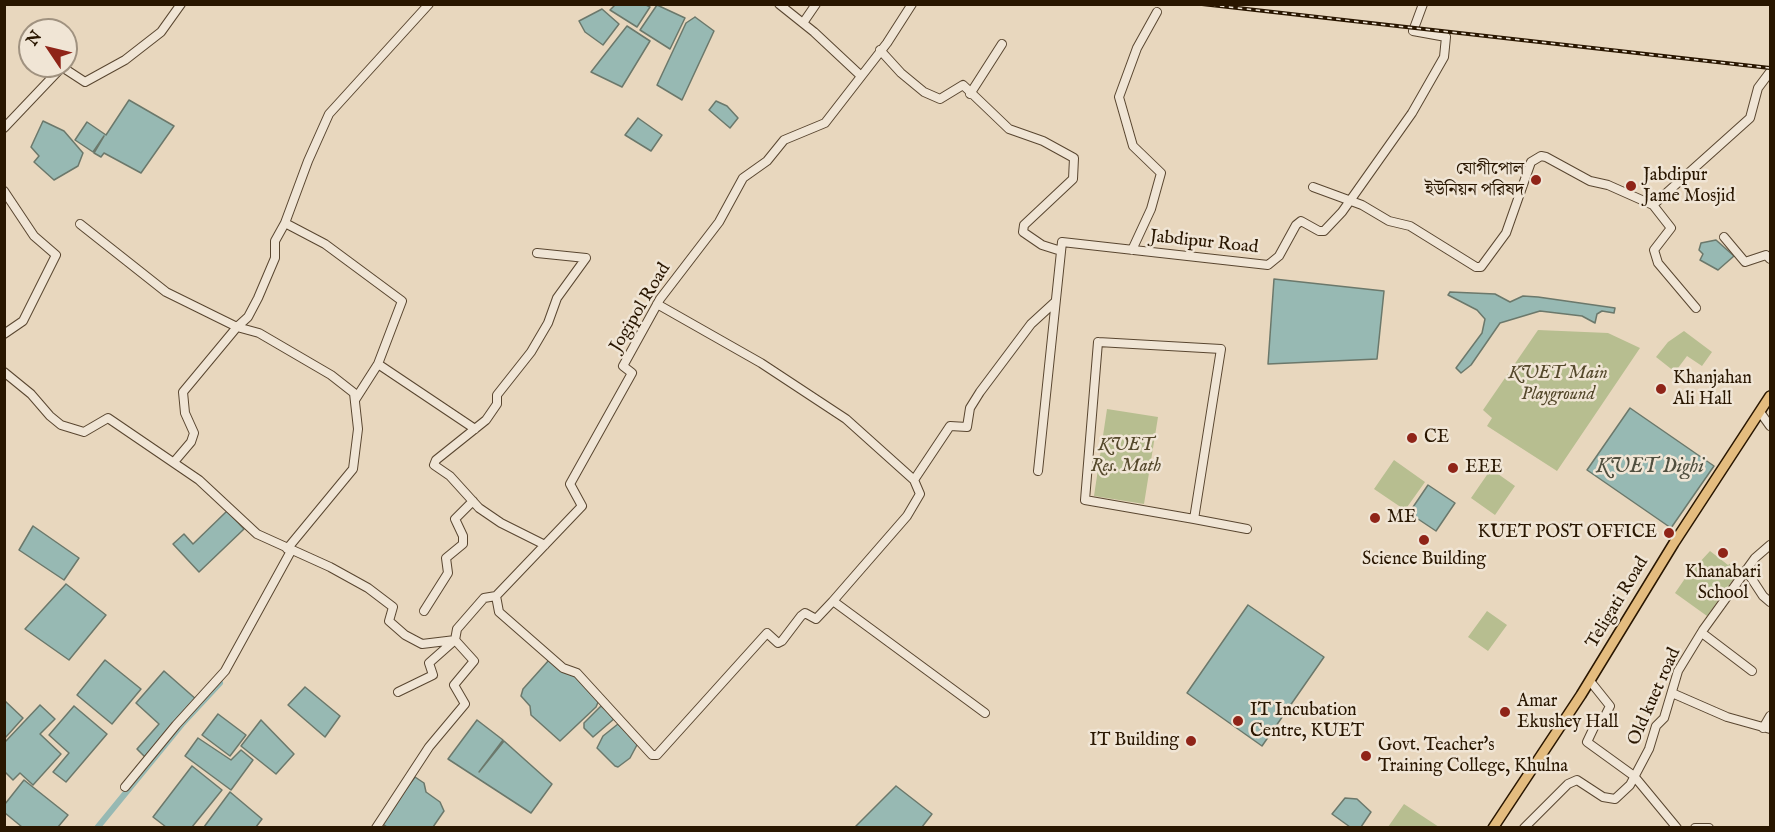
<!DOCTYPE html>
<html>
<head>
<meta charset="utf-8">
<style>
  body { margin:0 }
  #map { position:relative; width:1775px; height:832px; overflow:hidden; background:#e8d7be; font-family:"IM FELL English",serif }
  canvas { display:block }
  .frame { position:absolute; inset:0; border:6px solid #291600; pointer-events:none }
  .north { position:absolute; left:18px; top:18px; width:60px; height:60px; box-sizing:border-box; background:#f0e5d5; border:2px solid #a09280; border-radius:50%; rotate:305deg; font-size:16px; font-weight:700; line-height:24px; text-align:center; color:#291600 }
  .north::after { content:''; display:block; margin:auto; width:21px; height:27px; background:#8f2418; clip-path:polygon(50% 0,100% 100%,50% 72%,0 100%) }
</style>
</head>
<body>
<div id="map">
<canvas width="1775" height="832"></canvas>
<div class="frame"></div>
<div class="north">N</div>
</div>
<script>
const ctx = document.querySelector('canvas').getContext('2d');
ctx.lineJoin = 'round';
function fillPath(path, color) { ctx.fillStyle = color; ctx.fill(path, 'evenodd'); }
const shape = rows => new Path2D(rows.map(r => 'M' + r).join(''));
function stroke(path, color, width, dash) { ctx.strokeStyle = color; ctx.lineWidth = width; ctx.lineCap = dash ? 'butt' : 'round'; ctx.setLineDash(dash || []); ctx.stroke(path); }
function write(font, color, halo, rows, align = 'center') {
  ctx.font = font + ' "IM FELL English","Noto Serif Bengali",serif'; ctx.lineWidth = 5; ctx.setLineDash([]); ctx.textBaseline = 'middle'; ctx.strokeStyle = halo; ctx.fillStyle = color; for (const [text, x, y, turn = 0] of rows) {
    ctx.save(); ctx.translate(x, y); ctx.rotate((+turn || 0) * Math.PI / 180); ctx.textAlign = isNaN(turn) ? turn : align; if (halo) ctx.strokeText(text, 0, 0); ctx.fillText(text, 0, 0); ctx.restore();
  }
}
fillPath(shape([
  [1538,330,1608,333,1640,348,1557,471,1487,426,1492,418,1483,410],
  [1684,331,1712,352,1702,366,1687,356,1675,372,1656,357,1668,342],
  [1107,409,1158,417,1144,504,1094,496],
  [1394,460,1425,482,1405,510,1374,489],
  [1491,469,1515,486,1495,515,1471,498],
  [1710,551,1728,565,1731,563,1740,570,1707,616,1675,593,1686,577],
  [1487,611,1507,625,1488,651,1468,637],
  [1404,804,1439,827,1388,827]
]), '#b7be90');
const water = shape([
  [616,4,646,5,650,7,637,27,610,10,616,4],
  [657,5,685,18,670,49,640,30,657,5],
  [602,9,619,24,603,45,585,32,579,21,602,9],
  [695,17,714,31,682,100,657,85,686,23,695,17],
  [627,26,650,41,622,87,591,72,627,26],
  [129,100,174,126,141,173,104,153,101,157,94,153,104,136,93,152,75,140,87,122,106,135,129,100],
  [716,101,727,106,738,118,730,128,709,110,716,101],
  [638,118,662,135,651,151,625,135,638,118],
  [43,121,64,131,83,153,78,166,54,180,34,162,39,156,31,147,43,121],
  [1716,240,1734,256,1718,270,1700,260,1703,254,1699,250,1701,243,1716,240],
  [1274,279,1384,291,1377,359,1268,364,1274,279],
  [1450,292,1495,294,1510,302,1523,296,1538,297,1615,308,1614,313,1602,311,1597,314,1595,323,1582,316,1540,311,1500,323,1471,365,1461,373,1456,368,1482,333,1485,319,1477,310,1448,295,1450,292],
  [1630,408,1714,466,1671,528,1587,470,1630,408],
  [1428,485,1455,503,1436,531,1409,513,1428,485],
  [227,511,244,529,199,572,173,544,184,534,193,544,227,511],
  [33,526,79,558,64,580,19,550,33,526],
  [66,584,106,615,69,660,25,629,66,584],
  [1248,605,1324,657,1262,746,1187,693,1248,605],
  [105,660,141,689,112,724,77,695,105,660],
  [549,660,577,676,599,700,596,707,560,741,531,715,530,706,521,696,523,689,549,660],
  [164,671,197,700,146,758,137,749,159,724,136,703,164,671],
  [305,687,340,716,325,737,288,705,305,687],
  [4,700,23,718,5,738,4,738,4,700],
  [40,705,55,719,40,734,61,754,33,785,20,773,13,780,5,772,5,742,40,705],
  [74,706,107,734,66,782,53,772,69,753,49,735,74,706],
  [601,706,615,718,593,737,584,728,584,723,601,706],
  [218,714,246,735,230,756,202,735,218,714],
  [261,720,294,754,276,774,241,746,261,720],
  [477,720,503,740,479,772,504,741,552,784,531,813,448,759,477,720],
  [618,724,638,743,630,758,618,767,615,766,597,748,603,736,618,724],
  [198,738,231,760,241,750,253,760,231,790,185,756,198,738],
  [192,766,222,790,192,827,166,827,153,817,192,766],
  [415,777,424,783,426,792,440,802,444,811,433,827,387,827,381,823,415,777],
  [24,780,68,815,58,827,22,827,5,813,5,804,24,780],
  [896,786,932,814,922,827,855,827,896,786],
  [230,792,262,819,256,827,204,827,230,792],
  [1345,798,1357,799,1371,812,1361,827,1350,827,1332,814,1345,798]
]);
fillPath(water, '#97b9b3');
stroke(water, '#6b786b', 1.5);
stroke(shape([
  [97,828,182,724,220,683]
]), '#97b9b3', 6);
const minor = shape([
  [779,4,814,32,860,75],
  [803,23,816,4],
  [880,50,901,73,924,92,940,99,963,85,1009,129,1043,141,1074,158,1073,179,1024,225,1023,232,1042,245,1061,251],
  [970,94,1002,44],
  [4,128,62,67,85,82,125,60,161,32,181,4],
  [1313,187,1362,205,1389,221,1410,226,1476,267,1481,267,1506,233,1531,162,1541,156,1546,157,1590,181,1608,185,1653,205,1750,118,1758,88,1770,72],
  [4,191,34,236,56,255,23,321,4,334],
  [1653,205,1671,228,1654,250,1658,263,1696,308],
  [285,223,325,244,402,301,378,364],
  [80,224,166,292,237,327,248,317,258,298,275,258,275,241,285,223,308,161,329,114,429,4],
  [1724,237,1745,262,1766,255,1770,259],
  [1132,250,1151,209,1161,173,1133,146,1119,97,1137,48,1157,12],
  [537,253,586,258,557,298,548,323,531,352,497,395,497,404,486,420,436,460,434,465,450,476,479,508,501,523,545,545],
  [657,304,761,363,846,419,914,480,950,426,967,427,970,408,980,392,1031,324,1055,302],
  [1098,342,1221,349,1194,519,1085,500,1098,342],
  [4,372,31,394,50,416,61,425,84,432,108,418,199,480,257,534,330,567,368,588,393,607,389,621,405,635,422,644,455,640,457,629,484,598,496,596,582,506,570,484,632,373,623,366,660,299,719,222,743,178,767,161,784,140,825,123,887,43,912,4],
  [355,400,378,364,475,429],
  [1760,412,1770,426],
  [174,462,191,442,194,433,185,413,183,392,237,327,259,333,331,375,354,393,358,429,353,469,287,549],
  [1038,471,1062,242,1268,265,1279,256,1296,225,1301,221,1319,231,1324,231,1342,212,1412,113,1444,57,1446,37,1413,31,1423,4],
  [1194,519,1247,529],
  [1746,570,1763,596,1770,602],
  [496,596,499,612,563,668,577,673,652,755,657,755,767,633,778,643,782,641,801,616,805,613,816,619,833,601,985,713],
  [833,601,907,516,920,494,914,480],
  [424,611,448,573,446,558,463,544,463,536,455,519,473,501],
  [1702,633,1752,671],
  [1590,681,1610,706,1603,720,1596,723,1587,742,1634,776,1677,828],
  [1672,693,1727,717,1770,729],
  [1763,728,1770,716],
  [125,787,176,725,225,671,291,551],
  [376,828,429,747,465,704,454,685,474,661,455,640,429,663,433,675,398,692],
  [1524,828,1568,784,1577,780,1603,797,1615,799,1630,785,1649,749,1656,726,1664,718,1678,671,1703,630,1755,558,1770,545],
  [1695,828,1709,828]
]);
const major = shape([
  [1493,828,1581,695,1674,543,1770,396]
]);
stroke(minor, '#594630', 10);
stroke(major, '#291600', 12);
stroke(minor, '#f0e5d5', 8);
stroke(major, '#e4bc7f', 9);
const rail = shape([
  [1202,4,1770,68]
]);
stroke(rail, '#291600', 4);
stroke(rail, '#f0e5d5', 1.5, [4.5]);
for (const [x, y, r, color] of [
  [1536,180,6,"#8f2418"],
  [1631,186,6,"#8f2418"],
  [1661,389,6,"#8f2418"],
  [1412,438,6,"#8f2418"],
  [1453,468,6,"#8f2418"],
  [1375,518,6,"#8f2418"],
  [1669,533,6,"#8f2418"],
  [1424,540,6,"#8f2418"],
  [1723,553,6,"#8f2418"],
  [1505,712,6,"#8f2418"],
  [1238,721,6,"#8f2418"],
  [1191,741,6,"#8f2418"],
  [1366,756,6,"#8f2418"]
]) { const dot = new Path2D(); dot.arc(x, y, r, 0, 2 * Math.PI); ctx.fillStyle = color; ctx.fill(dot); stroke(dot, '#f0e5d5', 2); }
write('18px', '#291600', '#f0e5d5', [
  ["যোগীপোল",1524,170,"right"],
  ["ইউনিয়ন পরিষদ",1524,191,"right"],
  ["Jabdipur",1643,176],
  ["Jame Mosjid",1643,197],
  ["Khanjahan",1673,379],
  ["Ali Hall",1673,400],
  ["CE",1424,438],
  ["EEE",1465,468],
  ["ME",1387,518],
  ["KUET POST OFFICE",1657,533,"right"],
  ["Science Building",1424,560,"center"],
  ["Khanabari",1723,573,"center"],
  ["School",1723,594,"center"],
  ["Amar",1517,702],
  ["Ekushey Hall",1517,723],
  ["IT Incubation",1250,711],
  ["Centre, KUET",1250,732],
  ["IT Building",1179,741,"right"],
  ["Govt. Teacher's",1378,746],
  ["Training College, Khulna",1378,767]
], 'left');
write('18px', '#291600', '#f0e5d5', [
  ["Jabdipur Road",1204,243,6],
  ["Jogipol Road",641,308,-59],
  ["Teligati Road",1618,603,-59],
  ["Old kuet road",1655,697,-66]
]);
write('italic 18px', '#54482b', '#f0e5d5', [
  ["KUET Main",1558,374],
  ["Playground",1558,395],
  ["KUET",1126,446],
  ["Res. Math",1126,467]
]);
write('italic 20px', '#504f3f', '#f0e5d5', [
  ["KUET Dighi",1650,468]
]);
</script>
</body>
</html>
